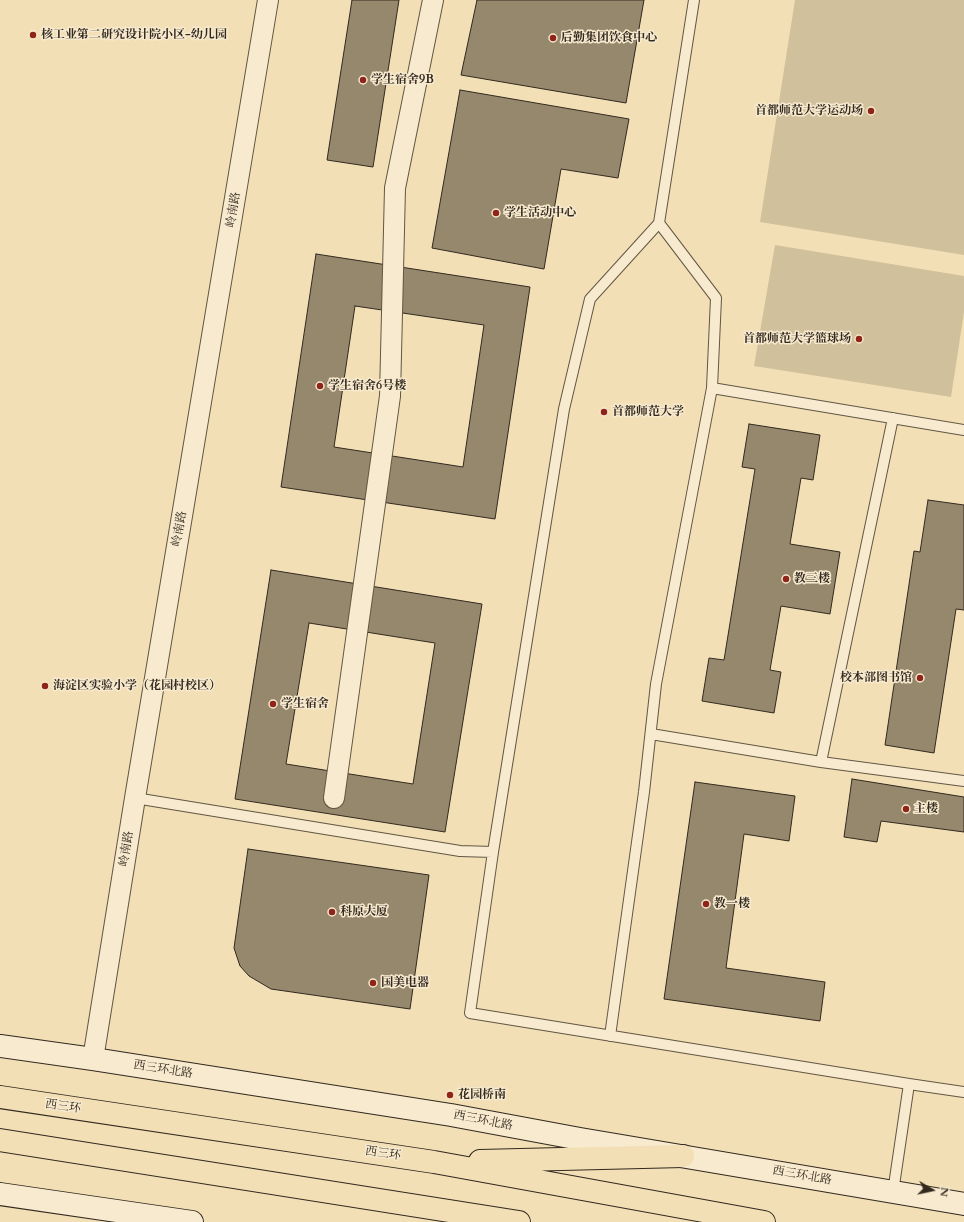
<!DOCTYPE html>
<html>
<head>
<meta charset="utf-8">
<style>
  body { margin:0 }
  #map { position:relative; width:964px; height:1222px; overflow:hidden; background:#f2dfb5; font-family:Cardo,serif }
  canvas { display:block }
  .north { position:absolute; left:912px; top:1170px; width:40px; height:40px; -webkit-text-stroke:3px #f7eacf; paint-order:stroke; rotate:99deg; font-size:11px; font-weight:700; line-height:16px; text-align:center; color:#32291f }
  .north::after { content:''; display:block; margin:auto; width:14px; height:18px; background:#32291f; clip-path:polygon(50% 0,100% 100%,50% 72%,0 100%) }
</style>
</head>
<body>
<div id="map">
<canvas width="964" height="1222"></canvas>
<div class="north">N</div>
</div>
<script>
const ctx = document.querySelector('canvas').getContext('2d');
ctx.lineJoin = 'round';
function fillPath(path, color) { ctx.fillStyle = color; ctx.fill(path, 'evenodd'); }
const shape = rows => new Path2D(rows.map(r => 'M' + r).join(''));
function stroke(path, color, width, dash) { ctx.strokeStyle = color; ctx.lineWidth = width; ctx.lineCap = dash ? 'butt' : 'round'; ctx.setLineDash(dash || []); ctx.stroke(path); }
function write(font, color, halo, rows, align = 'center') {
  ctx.font = font + ' Cardo,"Noto Serif SC",serif'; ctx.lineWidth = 3; ctx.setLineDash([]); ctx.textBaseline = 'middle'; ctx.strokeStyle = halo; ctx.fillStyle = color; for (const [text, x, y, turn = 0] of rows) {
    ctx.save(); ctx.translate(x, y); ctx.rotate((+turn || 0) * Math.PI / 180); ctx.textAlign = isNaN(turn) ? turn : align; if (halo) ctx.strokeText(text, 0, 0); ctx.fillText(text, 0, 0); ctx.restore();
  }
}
fillPath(shape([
  [795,0,964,0,964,255,760,222],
  [775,245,964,276,964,312,951,397,754,366]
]), '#d1c09c');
const building = shape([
  [352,0,399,0,373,167,327,160,352,0],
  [477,0,644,0,626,103,461,75,477,0],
  [460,90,629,119,618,178,561,169,544,269,432,248,460,90],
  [316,254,530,287,495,519,281,487,316,254],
  [355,306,484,325,463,467,334,447,355,306],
  [749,424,820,435,813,480,801,478,790,544,840,552,830,614,781,606,770,670,781,672,774,713,702,701,709,658,724,660,755,469,742,467,749,424],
  [928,500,964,505,964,610,956,609,934,753,885,745,914,551,920,552,928,500],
  [271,570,482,604,445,832,235,799,271,570],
  [309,623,435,643,413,784,286,764,309,623],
  [852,779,964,797,964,832,881,821,877,842,844,837,852,779],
  [695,782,795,796,789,841,744,834,726,968,825,982,820,1021,664,999,695,782],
  [248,849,429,875,410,1009,271,989,249,976,240,966,234,948,248,849]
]);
fillPath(building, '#96886d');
stroke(building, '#32291f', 1);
const lane = shape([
  [659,223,716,298,712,388,964,430],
  [651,734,821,762,964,781],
  [821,762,893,418],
  [135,798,460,851,493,852,564,409,590,299,659,223,694,0],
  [493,852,470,1013,909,1084,964,1092],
  [610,1036,644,792,656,684,712,388],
  [893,1192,909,1084]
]);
const street = shape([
  [334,798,390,396,395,188,433,0],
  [93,1059,135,798,268,0]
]);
const secondary = shape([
  [0,1046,93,1059,451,1115,580,1139,964,1204],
  [0,1194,192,1222]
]);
const highway = shape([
  [0,1097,434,1162,764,1222],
  [0,1140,519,1222],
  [480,1161,683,1156]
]);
stroke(lane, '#625644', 12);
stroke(street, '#625644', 22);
stroke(secondary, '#32291f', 24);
stroke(highway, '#32291f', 24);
stroke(lane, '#f7eacf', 10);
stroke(street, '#f7eacf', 20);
stroke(secondary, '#f7eacf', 22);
stroke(highway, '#f2dfb5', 22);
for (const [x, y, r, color] of [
  [33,35,4,"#8f2418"],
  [553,38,4,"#8f2418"],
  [363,80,4,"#8f2418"],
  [871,111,4,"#8f2418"],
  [496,213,4,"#8f2418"],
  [859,339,4,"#8f2418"],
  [320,386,4,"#8f2418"],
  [604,412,4,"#8f2418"],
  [786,579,4,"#8f2418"],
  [920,678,4,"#8f2418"],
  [45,686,4,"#8f2418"],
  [273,704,4,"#8f2418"],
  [906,809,4,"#8f2418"],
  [706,904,4,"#8f2418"],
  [332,912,4,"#8f2418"],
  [373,983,4,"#8f2418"],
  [450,1095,4,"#8f2418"]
]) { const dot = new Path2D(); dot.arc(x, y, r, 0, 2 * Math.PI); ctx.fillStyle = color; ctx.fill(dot); stroke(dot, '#f7eacf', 1.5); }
write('bold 12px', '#32291f', '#f7eacf', [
  ["核工业第二研究设计院小区-幼儿园",41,35],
  ["后勤集团饮食中心",561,38],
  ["学生宿舍9B",371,80],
  ["首都师范大学运动场",863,111,"right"],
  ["学生活动中心",504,213],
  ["首都师范大学篮球场",851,339,"right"],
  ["学生宿舍6号楼",328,386],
  ["首都师范大学",612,412],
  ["教三楼",794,579],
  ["校本部图书馆",912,678,"right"],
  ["海淀区实验小学（花园村校区）",53,686],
  ["学生宿舍",281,704],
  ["主楼",914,809],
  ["教一楼",714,904],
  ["科原大厦",340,912],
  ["国美电器",381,983],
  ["花园桥南",458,1095]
], 'left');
write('12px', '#32291f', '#f7eacf', [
  ["岭南路",234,210,-81],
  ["岭南路",180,529,-80],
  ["岭南路",127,849,-81],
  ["西三环北路",163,1070,9],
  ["西三环",63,1107,8],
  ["西三环北路",483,1121,11],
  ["西三环",383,1154,8],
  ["西三环北路",802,1176,10]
]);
</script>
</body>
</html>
